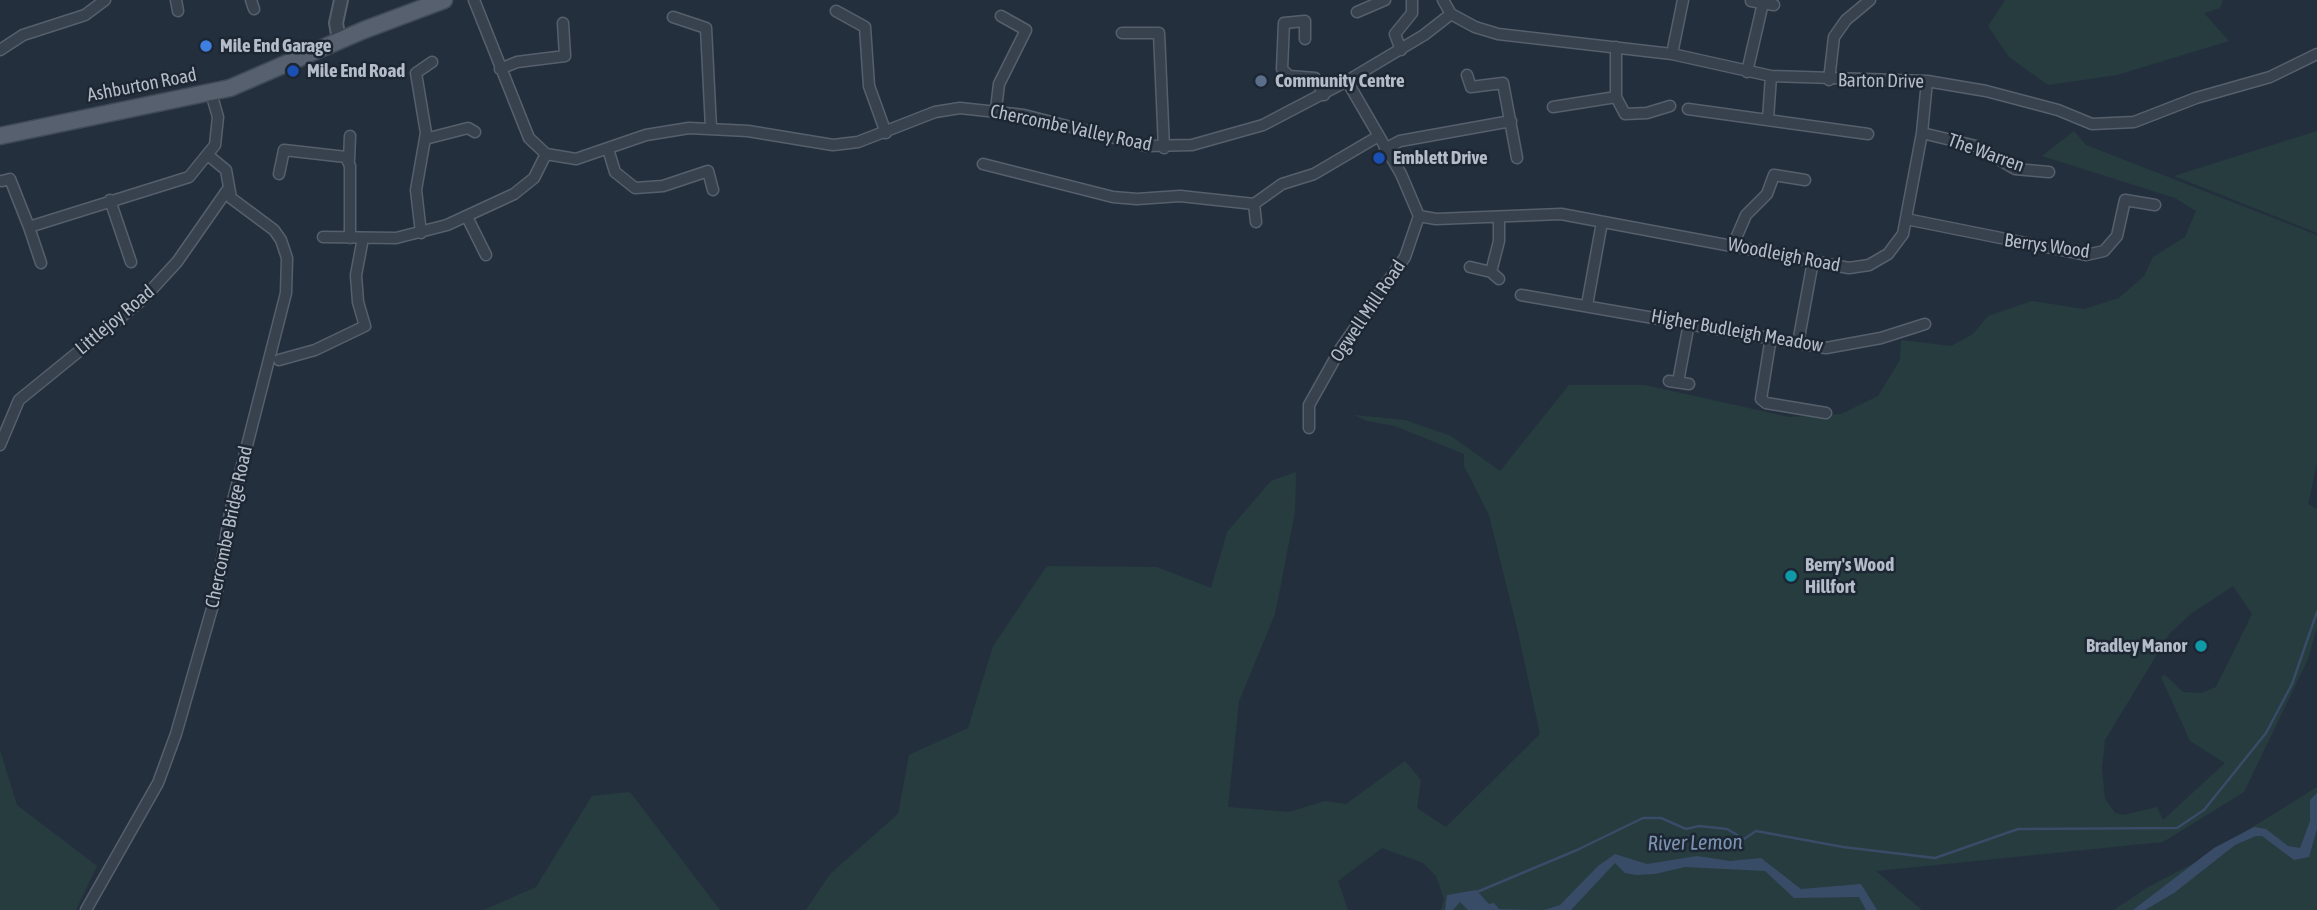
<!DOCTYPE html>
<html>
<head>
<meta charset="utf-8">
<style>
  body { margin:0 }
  canvas { display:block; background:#242f3e }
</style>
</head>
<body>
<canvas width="2317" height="910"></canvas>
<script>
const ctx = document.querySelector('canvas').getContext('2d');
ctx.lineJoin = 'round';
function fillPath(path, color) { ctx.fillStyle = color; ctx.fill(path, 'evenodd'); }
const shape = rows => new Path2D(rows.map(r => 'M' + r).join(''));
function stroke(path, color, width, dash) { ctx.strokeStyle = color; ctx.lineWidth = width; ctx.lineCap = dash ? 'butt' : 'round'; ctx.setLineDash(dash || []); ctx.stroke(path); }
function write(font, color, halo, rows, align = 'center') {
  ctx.font = font + ' "Asap Condensed",sans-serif'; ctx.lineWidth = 5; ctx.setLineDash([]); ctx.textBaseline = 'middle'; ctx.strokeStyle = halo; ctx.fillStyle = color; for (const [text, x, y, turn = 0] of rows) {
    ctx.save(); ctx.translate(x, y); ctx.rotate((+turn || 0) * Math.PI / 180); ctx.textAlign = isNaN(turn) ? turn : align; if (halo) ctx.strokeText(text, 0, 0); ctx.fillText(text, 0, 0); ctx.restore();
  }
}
fillPath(shape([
  [2005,0,2223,0,2220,8,2204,13,2229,41,2117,75,2048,85,2009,57,1988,26],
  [2074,131,2086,145,2317,235,2317,463,2308,504,2317,509,2317,627,2308,659,2244,792,2163,842,1876,871,1922,910,1453,910,1455,905,1477,893,1476,890,1448,895,1445,910,1441,910,1444,899,1436,876,1423,863,1382,848,1338,881,1348,910,806,910,830,874,898,814,909,755,968,728,993,646,1047,566,1157,567,1211,588,1227,532,1271,481,1296,472,1295,512,1275,614,1239,701,1228,807,1289,812,1325,801,1346,804,1405,761,1421,780,1417,808,1446,827,1540,734,1518,632,1489,515,1464,466,1464,454,1395,426,1367,421,1354,415,1405,420,1451,436,1500,471,1569,385,1645,385,1789,417,1841,414,1878,396,1900,360,1901,340,1951,346,1973,334,1988,316,2032,301,2084,309,2119,298,2144,276,2153,257,2185,237,2196,211,2175,198,2042,156],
  [2233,586,2252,614,2216,687,2201,693,2183,692,2165,675,2161,677,2190,741,2225,763,2163,820,2157,807,2123,815,2115,813,2105,799,2102,769,2105,740,2170,633,2192,613],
  [2317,131,2317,233,2174,176],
  [0,750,17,805,97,866,76,910,0,910],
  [2317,787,2317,910,2114,910,2148,887,2198,861],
  [630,792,720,910,484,910,536,887,592,796]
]), '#263c3f');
fillPath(shape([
  [2317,793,2317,829,2309,857,2294,860,2262,836,2256,836,2235,845,2174,893,2145,910,2133,910,2214,848,2254,827,2266,829,2288,846,2300,848,2310,821,2310,800],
  [1615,854,1647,864,1697,856,1730,861,1761,858,1801,889,1861,884,1877,910,1866,910,1859,897,1794,898,1765,871,1685,867,1655,874,1636,875,1625,873,1615,863,1571,910,1544,910,1560,905,1598,866],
  [1476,890,1489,904,1494,903,1499,909,1537,910,1468,910,1460,902,1453,910,1445,910,1447,895]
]), '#394c67');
stroke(shape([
  [1477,892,1577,850,1643,818,1661,818,1686,829,1699,826,1727,829,1744,839,1756,831,1843,847,1935,858,2018,829,2177,828,2204,810,2266,733,2292,684,2317,612]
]), '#394c67', 2.5);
const minor = shape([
  [176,0,178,11],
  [251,0,254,9],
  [474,0,529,138,546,154,576,159,646,135,689,128,748,131,833,145,858,142,935,112,960,108,1024,115,1146,146,1192,145,1263,125,1347,81],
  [1443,0,1451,14,1475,27,1498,34,1672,54,1771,76,1927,81,1986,91,2058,110,2092,124,2134,122,2196,98,2270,77,2317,54],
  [1751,1,1774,5],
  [836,11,865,27,869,86,886,133],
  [1357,12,1385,0],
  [673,17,706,28,711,128],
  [1122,33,1159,33,1164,148],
  [1305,39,1305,21,1284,23,1282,69,1289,76,1315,78,1324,95],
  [1616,47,1616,97,1625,114,1647,113,1670,106],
  [0,50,23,35,85,15,105,0],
  [1401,50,1395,34,1412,13,1412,0],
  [1672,54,1683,0],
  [500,69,517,62,565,56,563,23],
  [1747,72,1763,3],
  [1467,75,1471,87,1503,83,1517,158],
  [1829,80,1834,37,1846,20,1870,0],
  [1553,107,1616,97],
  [996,109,999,84,1026,30,1001,16],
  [1688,109,1868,134],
  [1768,119,1771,76],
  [1922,133,1976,146,2015,169,2049,172],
  [425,139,468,128,475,132],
  [608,149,615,172,635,188,663,186,708,171,713,190],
  [1385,149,1400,141,1511,121],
  [349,160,350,136],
  [983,164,1113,197,1137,199,1180,196,1254,204,1282,184,1314,174,1377,137],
  [279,174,284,150,346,157,350,166,350,238],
  [2,181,10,179,29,227],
  [110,200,131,262],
  [1254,204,1256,222],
  [1419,216,1436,219,1561,214,1849,268,1869,265,1888,254,1903,234,1922,133,1927,81],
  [467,217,486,255],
  [1906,219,2086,255,2104,251,2117,236,2125,200,2155,205],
  [421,233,416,190,426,133,416,73,432,62],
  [323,237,396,238,447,225,514,194,534,178,546,154],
  [1733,245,1746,215,1767,194,1774,175,1805,180],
  [41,263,29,227,189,177,215,145,218,117,211,93],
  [1470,267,1491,272,1499,241,1499,217],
  [1491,272,1499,279],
  [1521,295,1826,348,1881,338,1925,324],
  [1587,305,1602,222],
  [1771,337,1761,399,1766,403,1826,413],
  [1798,343,1813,261],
  [279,360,315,350,365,326,358,302,356,275,363,238],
  [1669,381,1689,384],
  [1678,382,1689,323],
  [1309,428,1309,405,1341,348,1405,257,1419,216,1401,174,1347,81,1424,35,1451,14],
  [0,445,19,400,142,300,177,262,228,189],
  [86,910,158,783,176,734,217,591,230,512,286,293,287,258,281,240,274,230,231,198,226,170,209,156]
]);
const tertiary = shape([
  [339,40,336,23,341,0]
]);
const primary = shape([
  [0,136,230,88,364,30,444,0]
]);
stroke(minor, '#565f6c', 13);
stroke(tertiary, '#565f6c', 16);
stroke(primary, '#414a57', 19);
stroke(minor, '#38414e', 10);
stroke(tertiary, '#38414e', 12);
stroke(primary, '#56606e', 16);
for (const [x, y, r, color] of [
  [206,46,7,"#3f7fe0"],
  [293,71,7,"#1a4fb4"],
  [1261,81,7,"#5c6f8a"],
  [1379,158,7,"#1a4fb4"],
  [1791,576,7,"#0f9aa8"],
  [2201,646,7,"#0f9aa8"]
]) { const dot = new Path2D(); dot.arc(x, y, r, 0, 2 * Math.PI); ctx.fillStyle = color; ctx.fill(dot); stroke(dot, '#1d2633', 2.5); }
write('bold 19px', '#b4bcc9', '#1d2633', [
  ["Mile End Garage",220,46],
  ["Mile End Road",307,71],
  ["Community Centre",1275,81],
  ["Emblett Drive",1393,158],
  ["Berry's Wood",1805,565],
  ["Hillfort",1805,587],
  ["Bradley Manor",2187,646,"right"]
], 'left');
write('19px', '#b4bcc9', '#1d2633', [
  ["Barton Drive",1881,81,1],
  ["Ashburton Road",142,85,-11],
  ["Chercombe Valley Road",1071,128,12],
  ["The Warren",1986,153,20],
  ["Berrys Wood",2047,246,8],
  ["Woodleigh Road",1784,255,11],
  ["Ogwell Mill Road",1368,311,-56],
  ["Littlejoy Road",115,320,-40],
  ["Higher Budleigh Meadow",1737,331,10],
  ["Chercombe Bridge Road",229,527,-78]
]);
write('italic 21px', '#7c92b1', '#1d2633', [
  ["River Lemon",1695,843,-1]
]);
</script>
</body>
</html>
